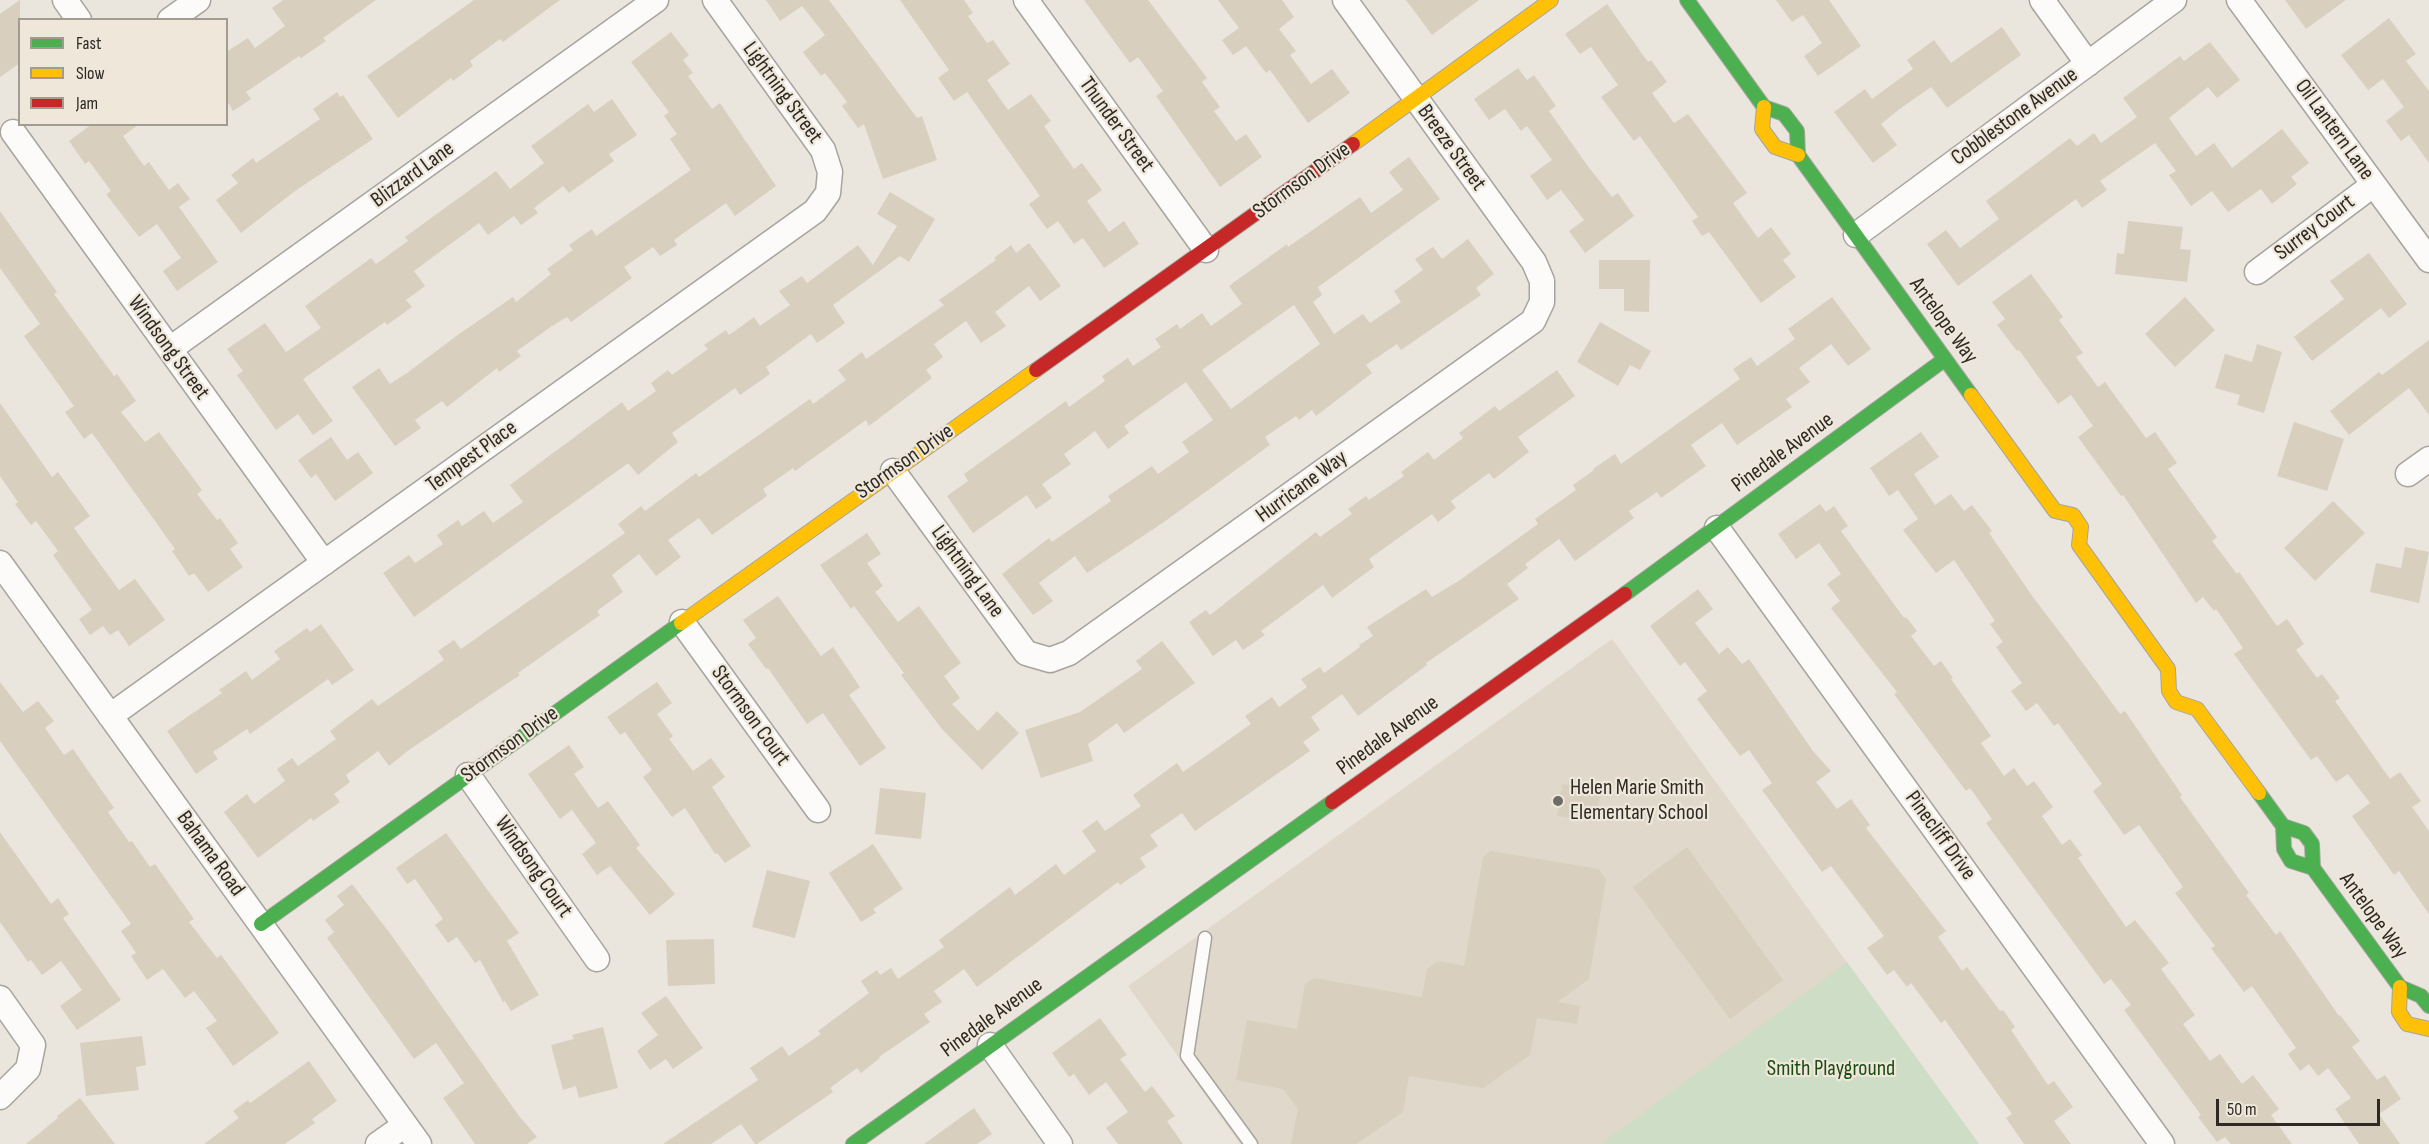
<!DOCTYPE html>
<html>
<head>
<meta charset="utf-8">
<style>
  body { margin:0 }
  #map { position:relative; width:2429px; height:1144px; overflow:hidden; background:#eae6de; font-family:"Sofia Sans Condensed",sans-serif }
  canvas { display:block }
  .legend { position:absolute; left:18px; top:18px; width:210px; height:108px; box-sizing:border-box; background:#eee7da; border:2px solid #a19b92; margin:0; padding:8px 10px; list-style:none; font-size:18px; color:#2d2a25 }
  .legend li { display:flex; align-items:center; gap:12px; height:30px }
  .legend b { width:30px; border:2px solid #a19b92 }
  .scale { position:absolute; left:2216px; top:1099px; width:164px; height:27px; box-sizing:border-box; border:3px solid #2d2a25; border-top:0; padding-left:8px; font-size:18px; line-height:21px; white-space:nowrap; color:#2d2a25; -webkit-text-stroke:4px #eee7da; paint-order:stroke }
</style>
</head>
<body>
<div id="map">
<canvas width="2429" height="1144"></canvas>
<ul class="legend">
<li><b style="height:8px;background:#4caf50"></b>Fast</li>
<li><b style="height:8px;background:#ffc107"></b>Slow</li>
<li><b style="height:8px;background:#c62828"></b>Jam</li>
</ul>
<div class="scale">50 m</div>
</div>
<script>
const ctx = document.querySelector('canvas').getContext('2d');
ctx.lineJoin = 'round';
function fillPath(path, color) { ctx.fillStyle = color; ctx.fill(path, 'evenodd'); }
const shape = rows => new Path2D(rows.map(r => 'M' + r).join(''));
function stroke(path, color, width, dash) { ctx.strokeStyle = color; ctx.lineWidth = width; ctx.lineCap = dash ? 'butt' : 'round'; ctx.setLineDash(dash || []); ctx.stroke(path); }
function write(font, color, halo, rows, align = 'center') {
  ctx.font = font + ' "Sofia Sans Condensed",sans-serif'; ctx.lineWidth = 4.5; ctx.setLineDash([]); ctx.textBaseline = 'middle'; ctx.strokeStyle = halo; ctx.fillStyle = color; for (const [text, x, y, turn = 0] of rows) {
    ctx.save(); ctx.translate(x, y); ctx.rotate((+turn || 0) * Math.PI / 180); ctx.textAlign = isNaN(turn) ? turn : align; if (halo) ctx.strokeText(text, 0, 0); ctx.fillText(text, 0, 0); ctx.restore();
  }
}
fillPath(shape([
  [1612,639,1979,1144,1240,1144,1128,986]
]), '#e0d8ca');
fillPath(shape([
  [1847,962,1979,1144,1601,1144]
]), '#cdddc6');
fillPath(shape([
  [20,0,20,63,0,77,0,14],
  [283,0,376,0,323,38,326,41,301,58,299,56,246,92,251,99,233,111,229,104,226,105,226,52,248,38,255,48,285,26,272,8],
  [474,0,560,0,503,42,500,39,470,61,473,66,453,81,451,78,398,118,367,76],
  [766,0,829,0,917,118,922,116,937,160,883,179,864,124,858,128,842,106,847,102,825,73,821,76,803,52,825,35,802,6,780,21],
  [900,0,964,0,973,13,968,16,987,43,993,40,1010,64,987,80,1008,110,1031,94,1051,121,1044,126,1074,169,1082,163,1102,190,1087,201,1109,232,1124,221,1139,244,1104,268,1083,238,1074,244,1058,221,1047,229,1029,204,1040,196,967,92,954,101,938,78,949,70],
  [1084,0,1148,0,1207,78,1202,82,1220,107,1214,111,1236,141,1246,134,1262,157,1220,187,1156,96,1163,91,1138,57,1130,63],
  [1218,0,1282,0,1294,17,1279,29,1296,51,1290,55,1311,84,1332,69,1350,93,1308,123,1270,70,1266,73,1246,46,1233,55,1222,40,1239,28],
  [1406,0,1479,0,1432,35],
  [1776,0,1829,0,1861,46,1818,76,1804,56,1822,43,1803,15,1792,22],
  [2285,0,2346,0,2306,29],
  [1607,4,1648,62,1651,60,1667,82,1652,93,1674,123,1688,114,1747,193,1733,203,1758,238,1771,227,1791,254,1783,260,1796,277,1761,303,1709,232,1702,236,1692,221,1698,217,1640,136,1634,141,1601,97,1618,85,1591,47,1580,54,1565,34],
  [2389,18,2416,54,2406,61,2429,91,2429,163,2409,135,2401,141,2386,121,2404,107,2383,79,2368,90,2341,55],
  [2002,27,2021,55,1947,108,1931,87,1901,108,1881,124,1897,145,1873,163,1834,112,1865,89,1872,99,1913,69,1907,60,1934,40,1951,63],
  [671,32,689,55,683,60,693,73,688,76,712,109,720,103,776,186,735,216,726,203,674,240,677,245,660,256,653,247,624,267,632,278,571,322,567,317,552,326,517,351,521,356,499,372,497,368,447,407,442,401,415,420,421,428,395,446,352,387,379,368,390,384,407,373,459,334,513,297,516,302,551,274,547,269,573,250,569,245,592,229,596,236,691,170,670,139,677,134,664,116,669,112,631,62],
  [2210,42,2240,80,2217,98,2208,87,2169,118,2196,156,2214,143,2232,168,2282,129,2309,163,2291,177,2297,184,2272,204,2261,189,2228,212,2212,191,2191,206,2169,175,2176,171,2155,143,2100,181,2107,190,2082,208,2076,199,1958,286,1927,244,1946,230,1960,248,1999,219,1986,201,2070,138,2077,146,2094,133,2101,143,2137,117,2123,98,2180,56,2184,61],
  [1518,68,1527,80,1534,75,1556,106,1549,111,1587,165,1612,197,1618,193,1634,216,1585,253,1569,231,1584,220,1561,190,1547,200,1530,176,1552,160,1527,126,1521,131,1505,109,1489,120,1474,99],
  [337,92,340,97,343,95,373,139,295,191,241,233,216,200,238,183,231,175,253,158,256,163,320,119,313,109],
  [612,99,637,135,609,154,614,161,569,193,563,186,534,208,538,213,521,225,514,216,488,235,479,223,414,271,425,286,406,300,412,307,387,325,385,322,303,379,333,421,313,435,298,414,276,430,237,375,243,371,227,349,265,323,286,352,321,328,305,306,371,258,376,264,408,241,405,237,496,171,510,189,544,163,531,146,588,104,594,112],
  [92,124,139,124,123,136,144,166,149,162,169,190,178,183,190,199,179,207,218,262,177,291,163,271,181,258,157,224,139,237,106,194,111,191,89,161,85,164,69,141],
  [1409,157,1440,199,1318,287,1322,295,1313,302,1334,334,1363,314,1370,323,1401,302,1394,291,1423,270,1415,259,1433,247,1442,259,1468,239,1494,274,1476,288,1481,295,1401,350,1397,344,1366,365,1372,373,1316,416,1312,410,1299,420,1296,416,1265,437,1270,445,1164,522,1087,573,1075,556,1039,583,1053,601,1033,615,1002,574,1049,538,1052,542,1111,501,1108,496,1152,466,1158,474,1189,452,1182,442,1213,420,1186,382,1124,426,1129,433,1108,449,1095,431,1064,454,1071,464,1042,484,1052,498,1036,509,1027,495,973,533,947,496,968,481,964,474,1066,401,1069,407,1105,381,1102,376,1128,358,1133,366,1161,347,1155,339,1177,324,1180,329,1202,313,1211,326,1242,304,1229,286,1287,244,1288,247,1360,197,1371,213,1403,190,1389,172],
  [1294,305,1320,344,1231,409,1202,370],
  [890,192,935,219,909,262,900,256,833,305,845,323,817,343,811,334,766,367,770,374,740,395,735,388,672,433,678,442,638,475,629,464,627,464,414,617,383,573,409,555,415,563,443,544,437,535,458,520,462,526,484,511,493,523,523,502,510,485,622,402,628,411,656,391,651,383,668,370,672,375,708,349,704,345,726,330,729,335,754,317,760,326,790,305,779,291,802,276,807,283,858,245,873,265,897,226,877,214],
  [0,211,57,292,54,294,114,376,117,374,136,401,121,412,145,442,159,432,202,490,197,494,217,520,220,518,238,543,230,549,243,567,208,592,194,573,189,576,172,551,175,549,92,433,84,439,65,412,74,406,24,336,40,324,0,268],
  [2128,221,2183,227,2180,249,2191,250,2187,282,2115,274,2117,253,2124,254],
  [1029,243,1061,286,1040,301,1029,286,995,312,1006,326,981,343,966,321,934,344,943,357,926,370,932,378,869,426,866,420,795,471,793,468,763,489,767,496,712,535,699,518,668,540,681,557,656,576,639,554,612,575,623,592,597,611,600,615,518,673,520,675,409,750,389,766,378,751,346,775,350,782,334,794,340,802,313,821,311,818,258,858,224,812,247,794,254,804,285,781,277,769,292,758,298,766,336,739,330,731,372,699,378,706,444,660,438,651,454,640,461,649,625,533,618,524,641,506,645,511,696,473,699,477,810,399,813,404,846,380,838,370,862,352,866,359,944,305,939,300,996,260,994,258,1011,245,1016,253],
  [2369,253,2407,304,2389,318,2381,308,2312,361,2294,337,2344,299,2330,281],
  [1599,260,1650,260,1649,312,1624,311,1624,289,1599,289],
  [2031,274,2063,317,2059,320,2083,353,2076,357,2098,387,2105,382,2146,438,2155,432,2177,463,2168,469,2217,537,2212,541,2237,574,2239,572,2277,626,2287,619,2304,644,2296,650,2317,678,2322,674,2340,698,2335,701,2390,779,2400,772,2421,801,2412,807,2429,831,2429,914,2399,871,2394,875,2352,816,2370,803,2348,774,2336,782,2317,756,2311,760,2234,654,2243,648,2216,609,2214,611,2203,597,2196,603,2123,495,2121,496,2078,437,2093,426,2071,395,2058,404,2019,350,2017,351,1997,325,2005,319,1992,302],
  [1832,297,1871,349,1848,366,1831,344,1799,368,1810,382,1786,399,1792,407,1737,445,1722,423,1691,445,1706,466,1661,498,1657,492,1629,511,1634,518,1575,561,1559,539,1525,564,1528,568,1507,584,1519,599,1426,663,1427,665,1358,716,1342,694,1311,717,1320,730,1303,742,1310,751,1195,831,1182,813,1150,835,1158,846,1140,858,1146,867,1120,885,1118,882,977,987,964,969,934,991,942,1002,924,1014,930,1022,879,1057,880,1058,861,1073,857,1068,830,1088,833,1092,757,1144,755,1144,741,1124,711,1144,663,1144,758,1080,750,1068,782,1046,789,1056,821,1034,818,1031,869,993,861,981,877,970,880,975,891,968,898,979,944,947,939,940,1010,887,1015,895,1056,864,1064,875,1096,851,1082,831,1097,820,1105,831,1141,806,1133,795,1177,763,1183,772,1251,724,1245,716,1272,697,1279,707,1307,687,1301,679,1320,667,1324,673,1360,647,1359,645,1373,636,1367,627,1426,589,1432,597,1460,580,1538,524,1535,519,1576,490,1573,485,1594,470,1593,469,1615,454,1621,464,1740,379,1733,369,1751,357,1757,366,1795,339,1788,329],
  [2185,297,2215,330,2175,367,2145,334],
  [1600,322,1651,351,1640,370,1630,365,1618,386,1577,362],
  [2429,340,2429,415,2409,388,2349,435,2330,411,2379,372,2382,375],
  [2257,344,2282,352,2264,413,2237,405,2240,395,2215,388,2225,354,2252,362],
  [1557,370,1575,396,1518,437,1529,452,1494,479,1489,473,1451,501,1456,508,1438,522,1432,514,1369,559,1374,567,1332,598,1323,585,1261,631,1265,635,1243,650,1236,640,1213,656,1189,622,1206,610,1210,615,1316,532,1320,537,1352,514,1348,509,1366,496,1369,500,1404,476,1401,472,1428,452,1434,460,1463,438,1459,433,1495,406,1499,411],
  [0,403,52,477,58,472,90,516,74,528,119,590,135,579,165,620,129,646,118,630,110,635,103,626,90,635,79,619,92,610,53,555,58,551,36,521,31,525,15,504,18,502,0,476],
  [2294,422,2344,439,2327,491,2277,476],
  [1921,432,1939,457,1914,474,1935,505,1951,494,1964,511,1972,505,1992,531,1989,533,2033,597,2071,647,2120,714,2125,711,2182,795,2180,797,2249,893,2246,895,2276,935,2280,931,2339,1016,2340,1015,2360,1041,2352,1047,2377,1080,2385,1075,2401,1099,2379,1114,2400,1144,2359,1144,2335,1109,2351,1098,2328,1068,2318,1076,2309,1064,2300,1071,2288,1054,2296,1048,2252,986,2244,992,2211,948,2215,946,2175,893,2183,887,2139,825,2124,835,2093,791,2102,784,2058,723,2054,726,2037,703,2026,711,2011,691,2022,683,1996,647,2003,642,1990,624,1995,621,1954,560,1936,573,1903,530,1918,519,1898,490,1889,496,1870,468],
  [331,437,347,460,358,452,373,473,335,501,316,474,311,478,298,460],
  [2333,501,2365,533,2315,581,2284,548],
  [1820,504,1826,512,1834,506,1848,526,1841,531,1904,618,1906,617,1917,631,1911,636,1934,666,1941,661,1953,678,1951,679,1991,736,1981,743,2004,776,2014,768,2027,786,2034,781,2053,807,2042,816,2062,845,2070,839,2082,855,2078,858,2126,927,2135,920,2169,963,2161,969,2195,1015,2183,1024,2210,1061,2220,1054,2242,1084,2253,1075,2279,1109,2271,1115,2292,1144,2231,1144,2225,1137,2217,1142,2198,1117,2201,1115,2124,1010,2131,1005,2111,979,2104,984,1986,823,1992,819,1970,788,1966,791,1894,694,1897,692,1831,608,1840,601,1827,584,1841,574,1819,543,1796,559,1778,534],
  [867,533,881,554,867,563,883,586,875,592,898,622,919,606,961,663,944,676,960,698,952,704,978,731,997,711,1019,733,982,770,942,729,901,675,904,673,854,606,851,609,820,565],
  [2405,547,2429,552,2419,603,2370,592,2376,563,2401,568],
  [1698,589,1713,609,1695,623,1719,654,1728,647,1742,664,1749,659,1813,751,1831,771,1816,782,1837,809,1851,799,1870,825,1866,828,1946,931,1938,937,1962,971,1967,967,2000,1011,2003,1010,2015,1027,2011,1030,2048,1085,2054,1081,2073,1107,2054,1121,2071,1144,2024,1144,2006,1118,2012,1114,1945,1020,1941,1023,1911,983,1907,987,1894,970,1887,975,1867,948,1884,936,1831,866,1822,872,1762,790,1772,783,1749,750,1740,756,1697,699,1707,691,1685,662,1680,666,1650,626],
  [778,596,821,656,833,647,860,687,849,695,886,748,860,766,823,713,807,724,768,668,766,669,748,644,756,638,743,620],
  [321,624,354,670,332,685,328,679,250,734,247,729,213,752,218,759,196,774,167,731,222,693,219,690,246,671,252,680,280,659,274,651,307,628,310,632],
  [1162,641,1195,683,1124,733,1117,723,1088,744,1093,761,1041,778,1025,730,1080,712,1142,669,1136,661],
  [0,682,23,712,38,701,54,721,45,728,64,755,73,749,114,808,108,812,129,842,132,841,150,867,155,864,194,919,189,922,217,958,221,955,279,1033,233,1066,206,1028,217,1021,194,991,185,998,163,969,147,980,131,956,136,953,121,931,131,924,0,741],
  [657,682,672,703,657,714,673,736,669,739,693,771,711,758,725,777,712,787,751,846,725,863,717,853,715,854,685,808,672,817,643,777,652,770,625,732,620,735,607,717],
  [569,745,584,767,574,774,598,808,608,801,640,845,636,848,675,894,650,915,610,866,597,875,582,854,596,843,572,810,560,819,528,774],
  [1562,784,1601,790,1596,821,1557,816],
  [880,788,926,793,921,839,875,834],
  [0,832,51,904,58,898,69,914,63,918,121,1000,77,1030,60,1006,82,990,61,961,42,975,31,960,28,962,0,922],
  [446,833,519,933,507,941,539,995,511,1011,505,1001,503,1002,480,960,475,963,457,937,448,943,435,925,443,919,415,879,407,884,396,868],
  [873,844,903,889,873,909,876,913,861,922,829,873],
  [1687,847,1783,980,1730,1019,1633,887],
  [1491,851,1599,869,1606,880,1589,979,1557,1002,1580,1006,1577,1024,1537,1018,1530,1055,1483,1088,1409,1076,1403,1112,1356,1144,1291,1144,1298,1109,1283,1089,1236,1080,1247,1020,1297,1029,1305,984,1314,978,1422,997,1427,969,1438,961,1464,966,1483,857],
  [767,870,810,881,795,938,752,927],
  [352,884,392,936,519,1116,537,1137,527,1144,475,1144,443,1098,464,1083,436,1043,414,1059,327,938,334,932,325,920,344,905,337,896],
  [714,939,715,984,668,986,666,940],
  [666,996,703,1048,673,1069,666,1059,650,1070,637,1051,658,1035,641,1013],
  [1100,1018,1127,1055,1120,1059,1145,1092,1152,1086,1175,1116,1167,1121,1183,1144,1118,1144,1106,1128,1128,1112,1106,1082,1089,1095,1074,1074,1069,1077,1052,1053],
  [603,1027,618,1088,579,1098,576,1086,563,1090,551,1045,574,1039,572,1035],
  [142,1036,146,1065,136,1067,139,1090,86,1096,80,1043],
  [309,1061,337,1101,312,1119,315,1123,285,1144,204,1144,239,1118,233,1111,248,1100,250,1103],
  [80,1098,115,1144,26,1144,58,1118,57,1116],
  [974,1108,992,1134,977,1144,924,1144]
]), '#d8cfbe');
const lane = shape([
  [1205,938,1187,1056,1251,1144]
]);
const street = shape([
  [65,0,79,20],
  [1026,0,1206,250],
  [2042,0,2088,64],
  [2239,0,2429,260],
  [170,20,198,0],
  [13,132,324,563],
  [1856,235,2174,0],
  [2257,272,2373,185],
  [170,349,656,0],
  [893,471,1026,653,1050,660,1069,653,1533,321,1542,302,1542,281,1534,262,1345,0],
  [2408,474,2429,459],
  [1717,528,2162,1144],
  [0,563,419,1144],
  [682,622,818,810],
  [110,716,815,211,828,193,830,172,823,150,715,0],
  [468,775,597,959],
  [0,998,33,1045,28,1069,0,1097],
  [990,1045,1060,1144],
  [378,1144,405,1125]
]);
const fast = shape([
  [1687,0,1764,107,1784,114,1797,131,1798,155,1971,395],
  [1625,594,1945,359],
  [2259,793,2283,826,2304,833,2312,844,2313,868,2400,987,2421,996,2429,1006],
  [2283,826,2284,849,2291,861,2313,868],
  [261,924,681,623],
  [853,1144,1332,802]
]);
const slow = shape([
  [1764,107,1762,129,1775,147,1798,155],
  [1353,144,1551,0],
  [1971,395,2055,511,2073,515,2081,527,2079,545,2168,669,2169,691,2176,702,2197,709,2259,793],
  [681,623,1036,370],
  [2400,987,2399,1012,2407,1024,2429,1029]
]);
const jam = shape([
  [1036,370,1353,144],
  [1332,802,1625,594]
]);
stroke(lane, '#a7a49e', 15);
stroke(street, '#a7a49e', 27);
stroke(fast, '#a7a49e', 16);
stroke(slow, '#a7a49e', 16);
stroke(jam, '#a7a49e', 16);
stroke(lane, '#fcfbfa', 12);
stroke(street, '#fcfbfa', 24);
stroke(fast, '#4caf50', 14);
stroke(slow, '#ffc107', 14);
stroke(jam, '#c62828', 14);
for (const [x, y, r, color] of [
  [1558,801,6,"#6f6c66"]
]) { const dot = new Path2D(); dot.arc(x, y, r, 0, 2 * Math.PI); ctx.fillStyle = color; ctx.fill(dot); stroke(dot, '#eee7da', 2); }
write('22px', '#2d2a25', '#eee7da', [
  ["Lightning Street",782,93,54],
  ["Cobblestone Avenue",2015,117,-36],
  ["Thunder Street",1116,125,54],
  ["Oil Lantern Lane",2334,130,54],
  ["Breeze Street",1451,148,54],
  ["Blizzard Lane",413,175,-36],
  ["Stormson Drive",1302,181,-36],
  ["Surrey Court",2315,228,-37],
  ["Antelope Way",1943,321,54],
  ["Windsong Street",168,348,54],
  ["Pinedale Avenue",1783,453,-36],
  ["Tempest Place",472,457,-36],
  ["Stormson Drive",905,462,-35],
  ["Hurricane Way",1302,487,-36],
  ["Lightning Lane",967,572,54],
  ["Stormson Court",750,716,54],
  ["Pinedale Avenue",1388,736,-36],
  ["Stormson Drive",510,745,-36],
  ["Pinecliff Drive",1940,836,54],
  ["Bahama Road",210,854,54],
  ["Windsong Court",533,867,55],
  ["Antelope Way",2373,916,54],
  ["Pinedale Avenue",992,1018,-36]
]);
write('22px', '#2d2a25', '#eee7da', [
  ["Helen Marie Smith",1570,788],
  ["Elementary School",1570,813]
], 'left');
write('22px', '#1a4c13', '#eee7da', [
  ["Smith Playground",1831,1069]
]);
</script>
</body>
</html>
